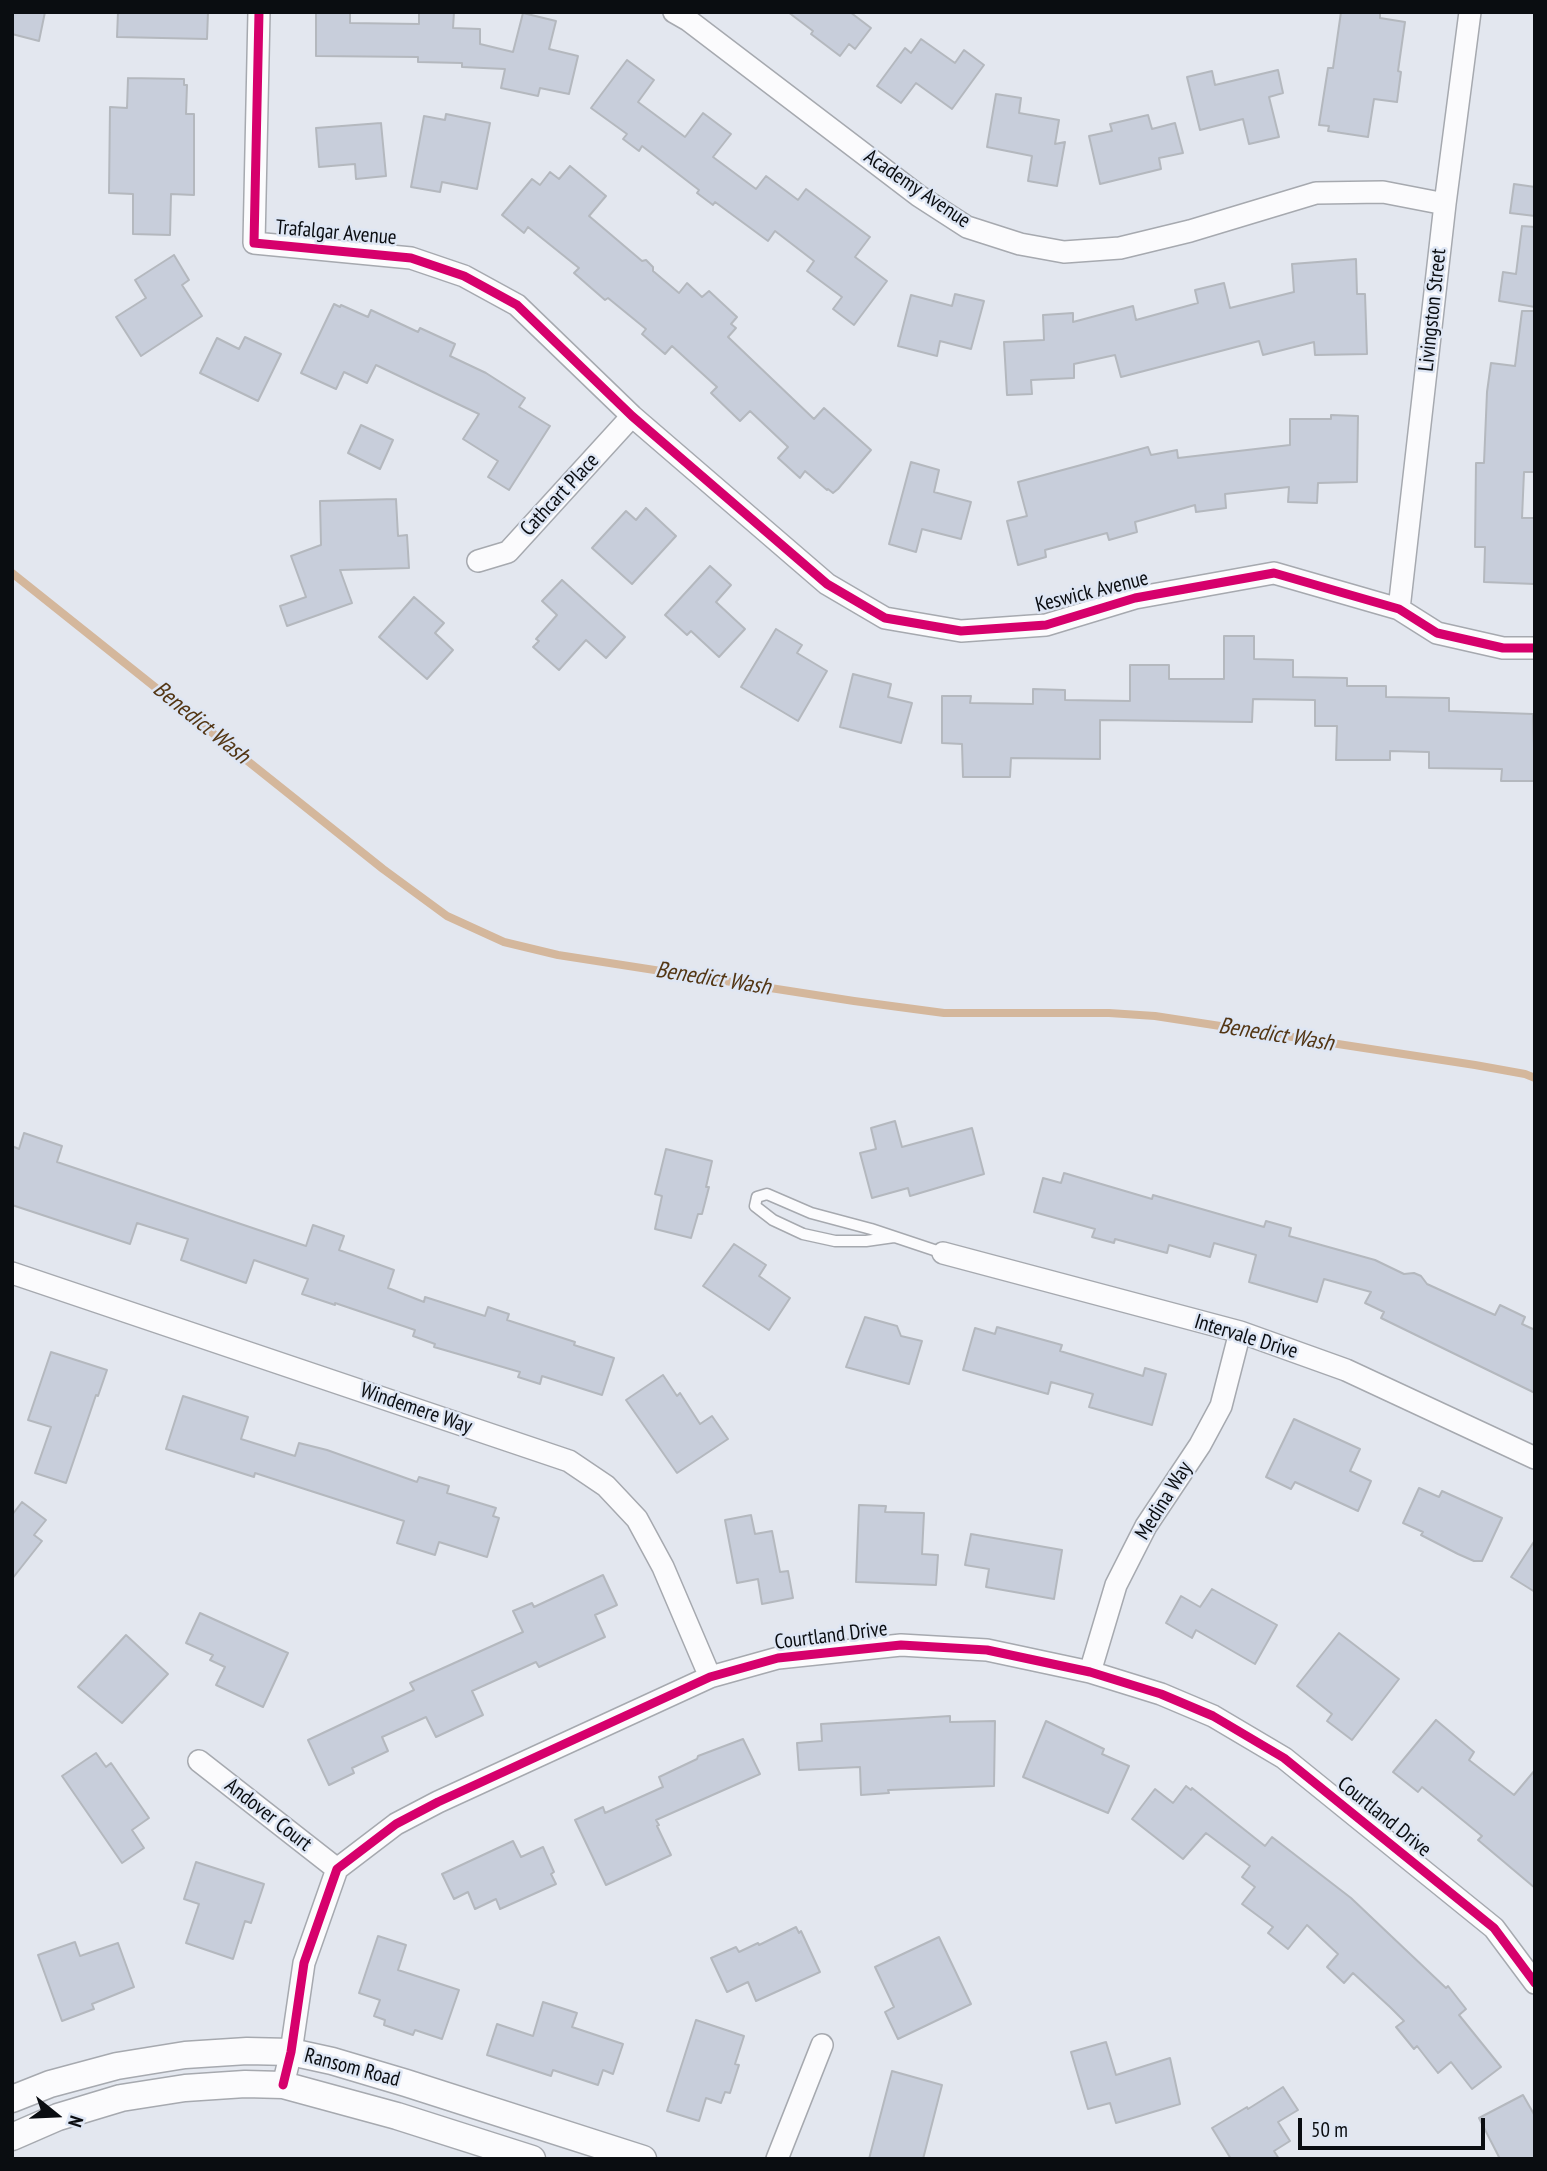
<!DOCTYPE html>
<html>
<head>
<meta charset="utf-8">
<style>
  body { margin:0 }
  #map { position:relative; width:1547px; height:2171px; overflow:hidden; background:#e3e7ef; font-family:"PT Sans Narrow",sans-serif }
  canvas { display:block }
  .frame { position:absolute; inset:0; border:14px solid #0a0d11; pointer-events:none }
  .north { position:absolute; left:21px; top:2080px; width:70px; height:70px; -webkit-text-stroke:5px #dee6f4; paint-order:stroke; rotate:108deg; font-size:19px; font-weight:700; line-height:28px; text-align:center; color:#0a0d11 }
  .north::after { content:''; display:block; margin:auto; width:24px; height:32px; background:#0a0d11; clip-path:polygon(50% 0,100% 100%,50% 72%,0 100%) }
  .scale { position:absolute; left:1298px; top:2118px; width:187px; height:32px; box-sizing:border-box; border:4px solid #0a0d11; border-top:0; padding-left:9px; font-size:21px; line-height:24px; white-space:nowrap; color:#0a0d11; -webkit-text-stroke:5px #dee6f4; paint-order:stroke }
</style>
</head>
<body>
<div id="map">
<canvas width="1547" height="2171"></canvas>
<div class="frame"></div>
<div class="north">N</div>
<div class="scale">50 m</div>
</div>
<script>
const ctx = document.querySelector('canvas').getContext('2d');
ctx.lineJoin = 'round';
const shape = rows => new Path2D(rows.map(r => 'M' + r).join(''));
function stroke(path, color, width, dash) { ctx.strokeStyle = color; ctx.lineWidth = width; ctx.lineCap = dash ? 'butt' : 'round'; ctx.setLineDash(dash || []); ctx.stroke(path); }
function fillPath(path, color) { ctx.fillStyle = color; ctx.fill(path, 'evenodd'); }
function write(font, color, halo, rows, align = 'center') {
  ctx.font = font + ' "PT Sans Narrow",sans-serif'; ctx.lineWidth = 5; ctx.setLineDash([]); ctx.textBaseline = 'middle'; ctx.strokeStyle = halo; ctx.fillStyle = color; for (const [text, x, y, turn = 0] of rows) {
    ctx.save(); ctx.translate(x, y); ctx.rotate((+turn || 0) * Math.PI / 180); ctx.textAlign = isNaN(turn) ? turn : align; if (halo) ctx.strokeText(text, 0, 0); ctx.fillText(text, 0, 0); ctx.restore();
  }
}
stroke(shape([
  [12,573,383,869,447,916,504,942,558,955,854,1001,944,1013,1109,1013,1155,1016,1475,1065,1525,1074,1535,1078]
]), '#d4b79c', 8);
const building = shape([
  [12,12,45,12,39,41,12,34,12,12],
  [118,12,208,12,207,39,117,37,118,12],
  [316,12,350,12,350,23,419,24,419,12,454,12,453,28,480,29,480,44,513,52,523,13,556,21,549,49,578,56,569,94,540,88,538,96,501,88,505,69,462,67,462,63,418,62,418,57,316,56,316,12],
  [788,12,850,12,871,28,855,49,849,44,840,56,811,34,813,31,788,12],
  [1341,12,1380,12,1380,18,1405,22,1398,71,1401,72,1397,102,1374,99,1368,137,1328,131,1329,126,1319,125,1328,68,1333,68,1341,12],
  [921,39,955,63,964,50,984,65,952,109,916,83,901,103,877,86,905,48,911,53,921,39],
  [627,60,654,80,638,102,685,137,703,113,731,134,713,157,756,189,766,176,798,200,806,189,870,237,855,257,887,281,854,325,833,309,842,297,807,271,814,261,775,231,768,241,715,202,713,205,697,193,699,190,642,146,639,151,623,139,627,134,591,108,627,60],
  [1278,70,1283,93,1269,97,1279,137,1249,144,1243,119,1200,130,1187,77,1212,71,1215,85,1278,70],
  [128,78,184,79,184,85,187,85,186,114,194,114,194,195,171,194,170,235,133,234,133,194,109,193,110,107,127,108,128,78],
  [996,94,1021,98,1019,113,1059,120,1055,144,1065,142,1057,186,1028,181,1032,156,987,147,996,94],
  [446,114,490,123,477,189,442,182,440,192,411,187,424,116,445,120,446,114],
  [1148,115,1152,129,1175,123,1183,153,1159,158,1161,169,1100,184,1089,136,1112,131,1110,124,1148,115],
  [381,123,386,176,356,179,355,164,319,167,316,128,381,123],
  [570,166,606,196,589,216,642,261,646,260,653,267,653,271,679,293,687,283,702,297,709,291,737,317,731,324,736,328,728,337,814,419,824,408,871,450,838,489,833,493,828,489,827,490,805,471,800,478,778,458,788,447,750,411,740,421,711,393,717,387,672,346,665,354,642,334,646,329,608,298,605,300,574,273,579,268,528,227,524,233,502,215,532,179,540,185,550,172,559,179,570,166],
  [1514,184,1535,187,1535,216,1510,213,1514,184],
  [1522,226,1535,227,1535,307,1499,301,1503,272,1516,274,1522,226],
  [174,255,189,280,182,285,202,316,141,356,116,317,146,298,135,280,174,255],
  [1356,259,1357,294,1365,294,1367,354,1315,355,1314,342,1263,355,1259,341,1121,377,1115,355,1074,364,1074,378,1031,380,1032,394,1007,395,1004,342,1044,340,1043,315,1073,313,1073,322,1133,306,1136,320,1198,303,1195,290,1224,283,1230,308,1294,292,1292,264,1356,259],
  [955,294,984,301,971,349,940,341,937,356,898,346,911,295,952,306,955,294],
  [334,304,340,307,341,305,368,317,371,310,418,332,420,328,455,344,450,356,486,373,525,398,519,407,550,426,509,490,488,477,498,461,463,439,479,414,376,365,367,383,344,372,336,389,301,373,334,304],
  [1522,311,1535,311,1535,472,1524,472,1522,518,1535,518,1535,584,1484,582,1485,547,1475,547,1476,463,1484,463,1487,392,1491,363,1515,366,1522,311],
  [245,337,281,354,258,401,200,373,217,338,239,349,245,337],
  [1331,415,1358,416,1357,482,1318,483,1317,503,1288,502,1289,487,1225,494,1226,508,1196,512,1195,505,1135,522,1137,532,1109,540,1107,533,1045,550,1046,557,1018,565,1007,521,1027,516,1018,482,1148,447,1151,455,1177,450,1178,458,1290,445,1290,419,1331,419,1331,415],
  [361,425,393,440,380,469,348,453,361,425],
  [911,462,939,470,934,492,971,502,961,539,922,529,916,552,889,544,911,462],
  [396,499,398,536,407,535,409,568,340,570,352,603,287,626,280,606,306,597,291,556,321,545,320,501,396,499],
  [646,508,676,536,632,584,592,548,626,511,636,520,646,508],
  [710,566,731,585,716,602,745,629,719,657,691,631,687,635,665,615,710,566],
  [562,580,625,637,606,658,586,640,559,670,533,647,539,641,536,639,557,615,542,601,562,580],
  [414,597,444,623,435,633,453,650,427,679,379,637,414,597],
  [776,629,802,645,797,653,827,671,798,721,741,687,776,629],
  [1224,636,1254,636,1254,659,1293,660,1293,677,1347,678,1347,686,1386,686,1386,697,1449,698,1449,711,1533,714,1535,781,1501,781,1502,769,1429,768,1429,752,1390,751,1390,760,1336,760,1337,726,1315,726,1315,700,1253,699,1252,722,1100,720,1100,759,1011,758,1010,777,963,777,962,744,942,743,942,696,971,696,970,703,1033,704,1033,689,1065,690,1065,700,1130,701,1130,665,1169,665,1169,679,1224,679,1224,636],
  [853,674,891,684,888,697,912,703,901,743,840,727,853,674],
  [895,1121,902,1147,972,1128,984,1174,910,1196,908,1188,872,1198,860,1153,876,1149,871,1128,895,1121],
  [24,1133,62,1146,57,1162,306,1246,313,1225,344,1236,339,1250,394,1270,388,1288,424,1302,425,1297,485,1316,488,1307,509,1314,507,1320,575,1342,574,1345,614,1358,602,1395,542,1376,540,1384,518,1377,520,1372,434,1347,435,1344,413,1336,415,1330,335,1303,335,1305,302,1294,308,1279,254,1260,246,1283,181,1260,188,1239,137,1223,130,1244,12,1205,12,1146,19,1149,24,1133],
  [666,1149,712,1161,706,1187,709,1187,702,1214,698,1214,691,1238,655,1229,662,1196,655,1194,666,1149],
  [1064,1173,1152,1199,1153,1195,1264,1227,1266,1221,1291,1228,1289,1236,1375,1260,1404,1274,1414,1273,1421,1276,1427,1284,1495,1315,1500,1305,1525,1317,1522,1324,1535,1330,1535,1393,1381,1318,1384,1312,1365,1303,1371,1292,1324,1279,1317,1302,1249,1282,1256,1255,1214,1243,1210,1257,1169,1245,1167,1253,1115,1239,1114,1243,1092,1237,1095,1229,1034,1212,1043,1178,1061,1183,1064,1173],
  [734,1244,766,1265,759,1276,790,1298,769,1330,703,1286,734,1244],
  [865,1317,897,1326,901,1336,922,1341,909,1384,846,1367,865,1317],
  [997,1327,1062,1345,1060,1351,1143,1376,1145,1368,1166,1374,1152,1425,1089,1407,1093,1394,1051,1382,1048,1394,963,1370,975,1328,995,1334,997,1327],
  [51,1352,107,1370,98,1396,96,1395,66,1483,35,1473,51,1427,28,1420,51,1352],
  [663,1375,677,1396,680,1393,700,1424,712,1416,728,1439,677,1473,626,1400,663,1375],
  [183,1396,248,1417,241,1439,295,1456,299,1443,327,1450,417,1482,419,1477,449,1486,447,1493,496,1508,493,1516,499,1518,487,1557,439,1542,435,1555,397,1543,404,1521,255,1473,254,1477,166,1449,183,1396],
  [1294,1419,1360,1449,1350,1471,1371,1481,1358,1511,1295,1482,1291,1489,1266,1477,1294,1419],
  [1419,1488,1439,1497,1442,1491,1502,1518,1482,1561,1474,1561,1458,1554,1421,1535,1423,1532,1403,1523,1419,1488],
  [22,1502,46,1520,34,1535,42,1541,12,1579,12,1515,22,1502],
  [859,1505,886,1506,885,1512,924,1513,922,1554,938,1555,936,1585,856,1582,859,1505],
  [751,1515,755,1534,772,1531,780,1572,788,1571,793,1598,762,1604,758,1579,737,1583,725,1520,751,1515],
  [971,1534,1062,1550,1054,1599,986,1587,989,1569,965,1565,971,1534],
  [1535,1540,1535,1592,1511,1577,1535,1540],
  [603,1575,617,1605,595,1615,605,1637,539,1667,536,1662,472,1691,483,1715,436,1737,426,1717,382,1737,388,1751,352,1768,354,1773,329,1785,308,1740,414,1690,410,1683,523,1632,513,1611,532,1603,534,1607,603,1575],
  [1212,1589,1277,1625,1255,1664,1196,1630,1192,1638,1166,1623,1181,1596,1200,1607,1212,1589],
  [200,1613,288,1653,263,1707,216,1685,225,1667,210,1660,213,1655,186,1643,200,1613],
  [1339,1633,1399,1679,1352,1740,1327,1721,1332,1714,1297,1686,1339,1633],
  [126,1635,168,1674,122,1723,78,1687,126,1635],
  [950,1716,950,1722,995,1721,994,1786,888,1790,889,1793,861,1795,860,1767,799,1770,797,1743,822,1741,821,1724,950,1716],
  [1436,1720,1474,1752,1469,1760,1514,1795,1535,1770,1535,1888,1478,1840,1482,1836,1422,1787,1418,1792,1393,1772,1436,1720],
  [1046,1721,1104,1749,1102,1754,1129,1766,1108,1813,1023,1777,1046,1721],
  [743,1739,760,1774,656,1820,659,1825,657,1826,671,1855,606,1885,575,1820,603,1807,605,1813,663,1787,659,1777,697,1759,698,1756,743,1739],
  [96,1753,106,1767,111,1763,149,1818,132,1830,144,1848,122,1863,62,1776,96,1753],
  [1186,1786,1191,1790,1192,1788,1265,1846,1272,1837,1351,1898,1446,1988,1448,1986,1466,2009,1459,2015,1501,2067,1472,2089,1451,2062,1438,2073,1417,2046,1414,2049,1396,2027,1404,2021,1390,2007,1353,1973,1344,1983,1327,1967,1338,1954,1307,1925,1288,1949,1268,1933,1273,1927,1242,1904,1255,1887,1242,1877,1250,1866,1206,1833,1183,1859,1132,1819,1155,1789,1173,1803,1186,1786],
  [513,1841,521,1857,543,1847,554,1872,551,1874,556,1884,500,1909,496,1899,475,1909,468,1892,454,1899,442,1874,513,1841],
  [196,1862,264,1884,251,1923,245,1921,233,1959,186,1943,199,1904,184,1899,196,1862],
  [796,1927,799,1933,801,1931,820,1972,756,2001,748,1982,727,1992,711,1958,736,1947,739,1952,758,1943,759,1945,796,1927],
  [378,1936,406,1945,398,1970,459,1990,442,2039,415,2030,413,2035,384,2025,385,2020,374,2016,380,2000,359,1993,378,1936],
  [939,1937,971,2004,898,2039,885,2012,894,2007,875,1967,939,1937],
  [75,1942,80,1956,118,1943,134,1987,92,2004,94,2009,62,2021,38,1955,75,1942],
  [543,2002,577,2013,572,2027,623,2044,613,2074,603,2070,598,2085,553,2070,551,2076,487,2055,497,2024,533,2036,543,2002],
  [696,2020,744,2036,735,2064,739,2065,730,2093,725,2092,721,2103,706,2098,699,2121,667,2111,696,2020],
  [1106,2042,1116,2075,1170,2058,1180,2104,1116,2123,1110,2103,1088,2109,1071,2052,1106,2042],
  [892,2071,942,2085,923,2159,869,2159,892,2071],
  [1283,2087,1298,2110,1278,2122,1290,2141,1274,2151,1279,2159,1231,2159,1212,2128,1247,2107,1248,2109,1283,2087],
  [1523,2095,1535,2116,1535,2159,1500,2159,1479,2118,1523,2095]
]);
fillPath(building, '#c8cedb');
stroke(building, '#b4b8be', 2);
const service = shape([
  [894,1237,866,1241,835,1241,803,1234,773,1220,755,1206,757,1197,767,1194,811,1213,871,1229,943,1253]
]);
const minor = shape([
  [259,12,254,243,411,258,464,276,517,305,632,416,827,584,885,618,961,631,1046,625,1135,598,1274,573,1399,609,1437,633,1503,648,1535,648],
  [674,12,688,20,919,196,967,227,1020,244,1064,252,1120,248,1190,231,1316,193,1383,192,1445,204],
  [478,561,508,552,632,416],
  [1399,609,1445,204,1470,12],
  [943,1253,1240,1332,1346,1370,1535,1458],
  [12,1273,569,1461,606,1486,637,1519,663,1567,710,1677],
  [1090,1672,1116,1585,1146,1526,1200,1445,1221,1406,1240,1332],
  [199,1761,337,1869],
  [283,2085,291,2052,304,1963,337,1869,396,1824,438,1802,710,1677,778,1658,901,1645,987,1650,1090,1672,1161,1694,1213,1716,1284,1758,1494,1928,1535,1983],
  [777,2159,822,2045]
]);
const tertiary = shape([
  [12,2099,50,2084,117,2066,185,2055,247,2051,291,2052,332,2061,406,2083,643,2159],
  [12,2137,58,2117,121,2098,185,2088,245,2084,283,2085,397,2116,532,2159]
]);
stroke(service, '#a6a9af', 13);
stroke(minor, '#a6a9af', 24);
stroke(tertiary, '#a6a9af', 29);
stroke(service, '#fbfbfd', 10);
stroke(minor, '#fbfbfd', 21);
stroke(tertiary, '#fbfbfd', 26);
stroke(shape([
  [259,12,254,243,411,258,464,276,517,305,632,416,827,584,885,618,961,631,1046,625,1135,598,1274,573,1399,609,1437,633,1503,648,1535,648],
  [283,2085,291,2052,304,1963,337,1869,396,1824,438,1802,710,1677,778,1658,901,1645,987,1650,1090,1672,1161,1694,1213,1716,1284,1758,1494,1928,1535,1983]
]), '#d6006c', 9);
write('21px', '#0a0d11', '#dee6f4', [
  ["Academy Avenue",917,189,34],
  ["Trafalgar Avenue",336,233,5],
  ["Livingston Street",1433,310,-84],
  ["Cathcart Place",560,495,-47],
  ["Keswick Avenue",1092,592,-14],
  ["Intervale Drive",1246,1337,17],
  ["Windemere Way",416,1409,19],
  ["Medina Way",1164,1501,-58],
  ["Courtland Drive",831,1636,-7],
  ["Andover Court",268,1815,38],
  ["Courtland Drive",1384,1817,39],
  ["Ransom Road",352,2068,15]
]);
write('italic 23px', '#533614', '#dee6f4', [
  ["Benedict Wash",201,723,39],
  ["Benedict Wash",713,979,9],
  ["Benedict Wash",1276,1035,9]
]);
</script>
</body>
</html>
